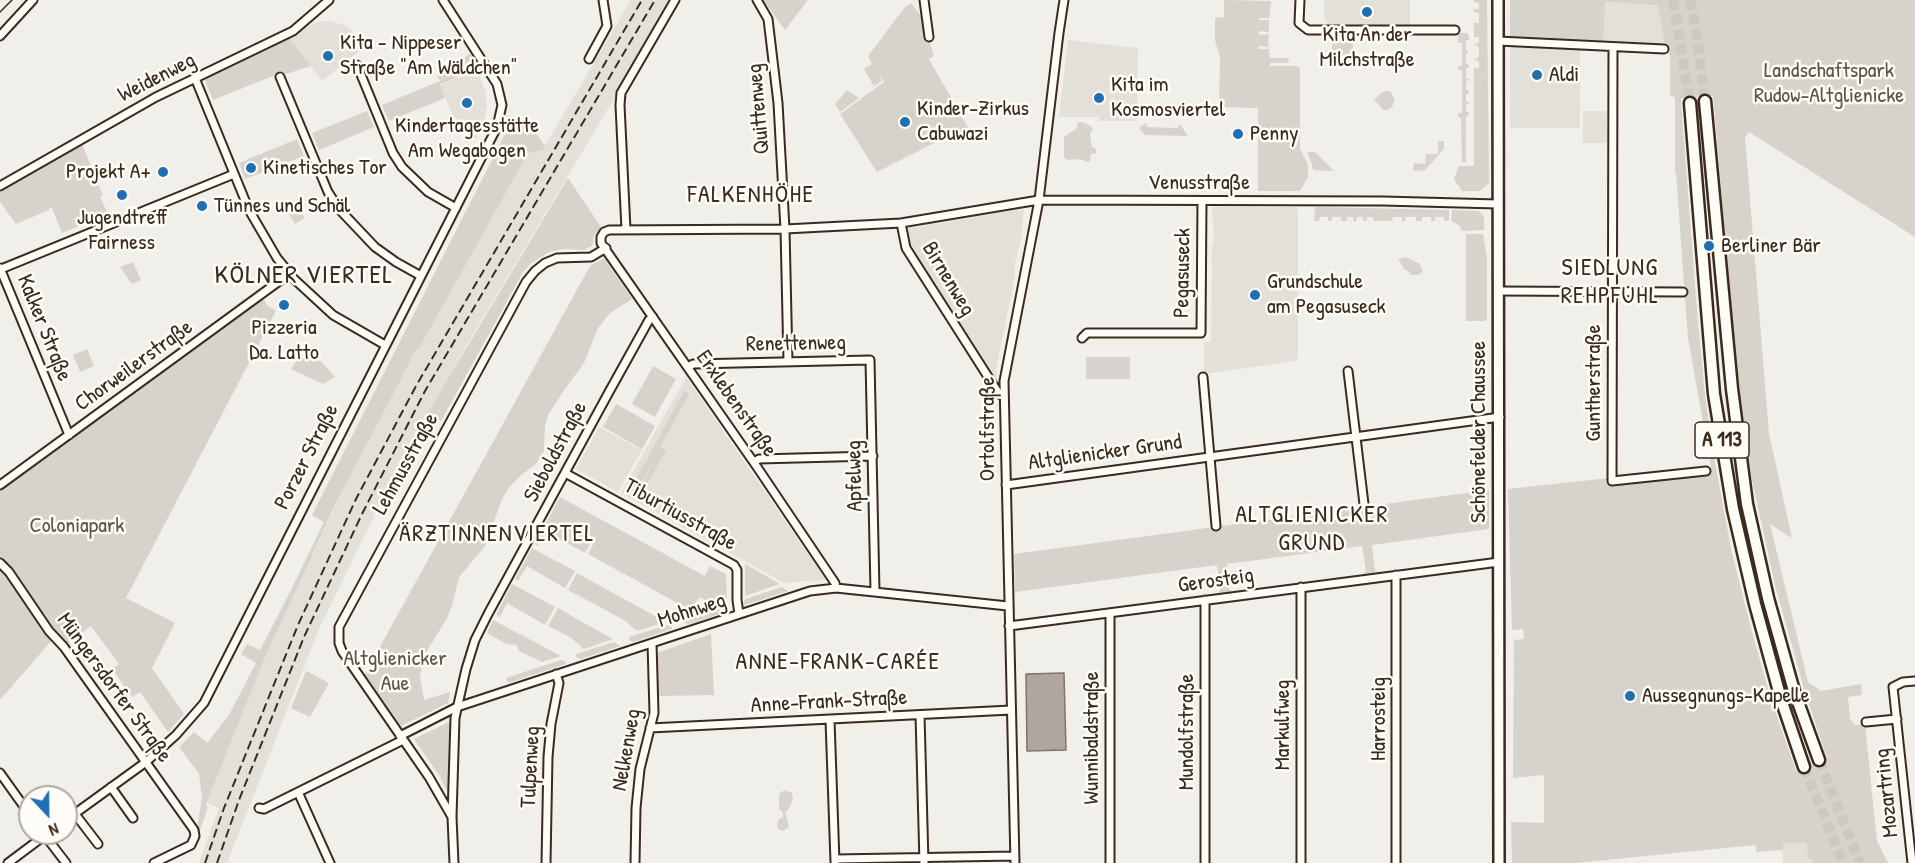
<!DOCTYPE html>
<html>
<head>
<meta charset="utf-8">
<style>
  body { margin:0 }
  #map { position:relative; width:1915px; height:863px; overflow:hidden; background:#f1efea; font-family:"Patrick Hand",sans-serif }
  canvas { display:block }
  .north { position:absolute; left:18px; top:785px; width:60px; height:60px; box-sizing:border-box; background:#fdfcf7; border:2px solid #afa8a0; border-radius:50%; rotate:158deg; font-size:16px; font-weight:700; line-height:24px; text-align:center; color:#3b2a1e }
  .north::after { content:''; display:block; margin:auto; width:21px; height:27px; background:#1f6fb2; clip-path:polygon(50% 0,100% 100%,50% 72%,0 100%) }
</style>
</head>
<body>
<div id="map">
<canvas width="1915" height="863"></canvas>
<div class="north">N</div>
</div>
<script>
const ctx = document.querySelector('canvas').getContext('2d');
ctx.lineJoin = 'round';
function fillPath(path, color) { ctx.fillStyle = color; ctx.fill(path, 'evenodd'); }
const shape = rows => new Path2D(rows.map(r => 'M' + r).join(''));
function stroke(path, color, width, dash) { ctx.strokeStyle = color; ctx.lineWidth = width; ctx.lineCap = dash ? 'butt' : 'round'; ctx.setLineDash(dash || []); ctx.stroke(path); }
function write(font, color, halo, rows, align = 'center') {
  ctx.font = font + ' "Patrick Hand",sans-serif'; ctx.lineWidth = 5; ctx.setLineDash([]); ctx.textBaseline = 'middle'; ctx.strokeStyle = halo; ctx.fillStyle = color; for (const [text, x, y, turn = 0] of rows) {
    ctx.save(); ctx.translate(x, y); ctx.rotate((+turn || 0) * Math.PI / 180); ctx.textAlign = isNaN(turn) ? turn : align; if (halo) ctx.strokeText(text, 0, 0); ctx.fillText(text, 0, 0); ctx.restore();
  }
}
fillPath(shape([
  [631,0,673,0,468,343,391,482,319,629,227,863,199,863,219,808,207,803,249,697,296,588,344,488,395,388,528,153,543,149],
  [1324,0,1410,0,1410,26,1330,26,1324,19],
  [1604,2,1658,4,1665,46,1603,44],
  [322,21,330,21,347,26,366,46,322,81,289,38,298,34,306,26],
  [1068,40,1138,48,1137,121,1099,121,1099,117,1059,117],
  [1510,45,1580,49,1580,128,1510,128],
  [477,70,485,90,487,107,484,123,476,139,461,129,456,123,440,85],
  [1583,111,1607,111,1607,143,1583,143],
  [1212,207,1296,207,1298,210,1298,358,1295,361,1204,374,1204,342,1211,342,1212,247,1214,241],
  [1022,209,1024,210,1021,239,1015,263,1015,277,996,369,997,385,910,247,905,233,906,229],
  [686,377,826,580,784,583,621,493],
  [599,427,642,450,618,492,576,469],
  [1782,843,1808,843,1808,858,1812,859,1812,863,1783,863]
]), '#e3e0da');
fillPath(shape([
  [760,0,808,0,785,30,767,5,763,5],
  [1224,0,1271,1,1269,18,1259,18,1259,20,1269,20,1269,32,1259,31,1259,35,1269,34,1268,42,1269,47,1259,46,1258,49,1269,49,1270,58,1289,58,1288,63,1270,63,1270,66,1298,66,1300,69,1300,148,1308,165,1308,177,1300,191,1258,191,1258,108,1219,107,1220,57,1215,40,1215,18,1224,17],
  [1474,0,1487,0,1489,183,1480,191,1462,191,1454,179,1458,168,1460,166,1474,166,1474,68,1479,68,1479,61,1474,60,1479,57,1479,47,1474,44,1479,43,1479,37,1474,37,1474,23,1479,23,1479,13,1474,12,1474,9,1479,9,1479,3,1474,2],
  [1510,0,1915,0,1915,237,1749,132,1745,137,1769,434,1792,538,1770,524,1808,682,1821,691,1861,684,1862,695,1848,697,1850,719,1855,725,1865,725,1877,841,1888,863,1812,863,1812,859,1808,859,1807,843,1783,843,1783,850,1757,852,1755,845,1576,863,1512,863,1511,822,1544,823,1544,775,1513,778,1514,640,1524,639,1523,629,1512,630,1508,489,1711,467,1688,338,1676,173,1675,172,1675,97,1670,96,1670,56,1665,46,1658,5,1605,2,1603,44,1510,39],
  [1713,96,1738,387,1752,480,1775,585,1804,689,1827,758,1796,771,1771,699,1753,636,1731,549,1715,462,1705,396,1697,311,1681,101,1681,99],
  [911,3,921,16,934,56,929,59,970,131,944,138,877,172,840,114,884,82,878,72,882,81,874,86,864,69,872,64,868,56,905,7],
  [1461,33,1467,33,1469,36,1469,40,1466,40,1466,50,1469,53,1466,54,1466,64,1469,65,1469,68,1466,68,1466,78,1470,80,1466,81,1466,90,1469,91,1469,94,1466,94,1466,101,1470,103,1466,105,1466,112,1469,112,1469,115,1466,116,1466,162,1462,162,1461,118,1458,117,1458,113,1462,113,1462,71,1458,70,1458,66,1462,66,1462,43,1458,43,1458,35],
  [289,38,311,66,283,75,273,76,213,100,204,78],
  [1332,41,1353,41,1353,58,1332,58],
  [471,53,481,68,440,84,445,98,389,121,382,105,440,81,437,76],
  [847,90,859,98,840,112,835,104],
  [1384,91,1390,91,1395,99,1392,107,1387,110,1383,110,1374,99],
  [367,111,374,127,319,150,312,133],
  [508,115,519,123,528,121,545,146,543,150,528,153,418,350,416,350,333,509,266,656,241,717,206,805,208,807,199,833,197,828,202,798,199,774,179,747,194,732,207,743,229,715,256,663,241,654,247,644,260,650,290,592,324,522,312,515,506,132,503,128],
  [1078,122,1085,123,1093,128,1090,135,1092,147,1096,149,1096,153,1091,154,1090,161,1088,162,1080,159,1068,160,1064,158,1064,137,1077,128],
  [1146,123,1147,127,1178,128,1180,124,1188,136,1145,135,1139,128],
  [297,139,304,156,245,179,239,163],
  [1438,141,1444,141,1444,149,1425,170,1413,171,1414,163,1425,164,1426,154,1438,154],
  [82,144,103,196,100,197,108,214,62,233,51,206,49,210,16,224,0,202,0,192],
  [1307,152,1315,152,1334,171,1313,170,1312,164],
  [568,178,601,227,594,236,592,246,584,250,564,249,549,252,530,264,522,274,441,421,427,414],
  [294,200,305,218,295,224,284,206],
  [1315,207,1449,210,1449,221,1444,221,1444,217,1435,217,1435,221,1431,221,1431,217,1422,217,1422,221,1416,221,1416,217,1405,217,1405,221,1402,221,1402,217,1393,217,1392,221,1374,221,1373,217,1367,217,1367,221,1363,221,1363,217,1357,217,1356,221,1353,221,1353,217,1347,217,1347,221,1341,221,1341,217,1332,217,1332,221,1328,221,1328,217,1320,217,1319,221,1314,221],
  [1452,210,1479,211,1484,216,1484,230,1462,231,1459,225,1451,221],
  [1466,234,1483,234,1487,259,1487,319,1485,321,1466,321],
  [1406,257,1420,264,1423,272,1418,275,1411,275,1409,271,1405,270,1398,259],
  [604,258,632,299,610,313,598,328,584,363,562,393,548,415,545,426,544,451,536,464,520,476,508,489,502,499,485,546,459,577,452,606,446,620,427,651,422,665,420,677,424,700,450,692,448,703,401,726,365,674,590,266],
  [133,262,141,280,132,284,120,267],
  [263,298,267,305,276,311,126,598,175,623,152,668,184,714,168,732,140,692,132,697,112,669,119,664,91,626,65,645,53,639,0,700,0,488],
  [87,349,94,366,80,372,73,355],
  [299,357,321,361,335,377,323,384,291,369],
  [1086,357,1130,357,1130,379,1086,379],
  [653,366,676,379,655,417,632,404],
  [684,391,689,394,660,447,666,451,639,497,636,495,656,457,634,494,629,492],
  [616,404,655,426,642,449,603,427],
  [1489,490,1489,529,1372,545,1375,571,1378,572,1363,574,1366,571,1362,546,1227,564,1229,589,1232,592,1218,593,1220,590,1217,565,1015,592,1014,554],
  [560,497,705,576,710,566,726,574,727,602,716,606,700,597,690,610,588,554,596,539,594,537,585,553,547,532,538,546,535,544],
  [532,548,575,571,565,588,527,566,518,581,515,579],
  [745,564,780,584,745,596],
  [577,573,586,578,666,622,637,631,624,620,568,590],
  [512,584,555,607,545,625,507,603,500,617,496,615],
  [782,587,788,591,745,605,743,604,745,599],
  [728,605,730,609,729,611,688,624,683,622,685,619],
  [558,608,584,623,613,639,584,649,570,637,548,626],
  [493,620,561,656,542,662,519,651,517,645,507,644,487,633],
  [667,625,672,627,672,629,633,642,629,640,629,637],
  [711,634,714,695,657,696,656,653],
  [614,642,620,646,581,659,576,657,576,654],
  [561,660,566,662,566,664,508,683,506,678],
  [306,671,329,683,310,717,291,708],
  [451,721,451,795,449,795,439,775,414,739],
  [785,790,792,793,793,800,788,810,785,812,789,827,783,831,778,829,777,823,780,818,783,817,783,812,779,809,779,797,780,793]
]), '#d7d2cc');
const water = shape([
  [1064,673,1066,750,1027,751,1026,674,1064,673]
]);
fillPath(water, '#aea69f');
stroke(water, '#80746b', 1.5);
stroke(shape([
  [1673,0,1690,103],
  [1690,0,1695,24,1705,101],
  [1819,760,1860,863],
  [1804,767,1843,863]
]), '#cdc8c1', 10, [10, 5]);
const minor = shape([
  [757,0,768,19,778,103,785,229,788,362],
  [924,0,929,37],
  [1300,0,1299,23,1308,30,1455,30],
  [0,36,33,0],
  [1498,41,1664,49],
  [1613,47,1612,481,1706,471],
  [589,59,607,26,603,0],
  [357,65,393,153,402,167,428,192,456,208],
  [280,77,328,192,339,209,375,247,396,262,421,276],
  [195,78,249,210,277,258,294,279,333,315,385,345],
  [0,186,156,97,293,31,329,0],
  [901,223,906,248,999,394,1004,395],
  [626,230,620,105,621,93,675,0],
  [0,268,69,435],
  [1,269,234,174],
  [1498,291,1683,292],
  [1082,338,1087,333,1201,333,1202,201],
  [688,367,693,364,870,360,875,591],
  [1348,371,1364,504],
  [1203,377,1216,526],
  [754,462,759,459,873,456],
  [565,473,734,565,737,570,737,600,739,614],
  [0,485,289,274],
  [1006,485,1500,417],
  [0,563,9,572,49,631,64,647,194,830,195,836,191,845,154,863],
  [1396,575,1396,863],
  [1301,587,1301,863],
  [836,588,835,583,757,467,601,243,601,237,604,232,609,230,785,229,901,223,1039,200,1383,201,1498,204],
  [1205,600,1205,863],
  [1110,613,1110,863],
  [1009,626,1499,562],
  [920,715,924,863],
  [830,720,835,862],
  [1866,722,1897,719],
  [650,728,1011,710],
  [400,736,457,707,810,591,836,588,1008,606],
  [0,773,30,815],
  [111,787,133,818],
  [298,792,330,863],
  [259,808,264,809,403,740],
  [75,814,98,844],
  [452,817,429,777,342,651,339,643,339,627,526,282,535,271,545,263,557,258,591,257,606,248],
  [66,820,146,762,176,735,204,703,497,127,502,105,497,84,443,0],
  [43,833,66,863],
  [835,859,1015,856],
  [8,863,48,833],
  [454,863,452,817,455,718,466,669,475,640,488,614,609,392,649,320,653,317],
  [546,863,548,757,551,724,559,683,556,674],
  [635,863,636,808,640,769,654,713,652,643],
  [1015,863,1004,381,1039,200,1059,33,1064,0],
  [1912,863,1893,687,1903,682,1915,681]
]);
const major = shape([
  [1498,0,1499,863]
]);
const highway = shape([
  [1705,101,1732,389,1747,504,1768,598,1794,691,1819,760],
  [1690,103,1714,394,1733,509,1755,604,1781,699,1804,767]
]);
stroke(minor, '#3b2a1e', 11);
stroke(major, '#3b2a1e', 14);
stroke(highway, '#3b2a1e', 15);
stroke(minor, '#fdfcf7', 7);
stroke(major, '#fdfcf7', 9);
stroke(highway, '#fdfcf7', 10);
stroke(shape([
  [0,12,12,0]
]), '#3b2a1e', 1.5);
stroke(shape([
  [205,863,224,808,298,625,356,499,416,386,642,0],
  [217,863,239,800,304,637,362,514,425,391,655,0]
]), '#3b2a1e', 2, [9, 4.5]);
for (const [x, y, r, color] of [
  [1367,12,6,"#1f6fb2"],
  [328,56,6,"#1f6fb2"],
  [1537,75,6,"#1f6fb2"],
  [1099,98,6,"#1f6fb2"],
  [467,103,6,"#1f6fb2"],
  [905,122,6,"#1f6fb2"],
  [1238,134,6,"#1f6fb2"],
  [251,168,6,"#1f6fb2"],
  [163,172,6,"#1f6fb2"],
  [122,195,6,"#1f6fb2"],
  [202,206,6,"#1f6fb2"],
  [1709,246,6,"#1f6fb2"],
  [1255,295,6,"#1f6fb2"],
  [284,305,6,"#1f6fb2"],
  [1630,696,6,"#1f6fb2"]
]) { const dot = new Path2D(); dot.arc(x, y, r, 0, 2 * Math.PI); ctx.fillStyle = color; ctx.fill(dot); stroke(dot, '#fdfcf7', 2); }
for (const [x, y, w] of [
  [1722,440,54]
]) { const box = new Path2D(); box.roundRect(x - w / 2, y - 18, w, 36, 4.5); ctx.fillStyle = '#fdfcf7'; ctx.fill(box); stroke(box, '#3b2a1e', 1.5); }
write('bold 21px', '#3b2a1e', null, [
  ["A 113",1722,440]
]);
write('22px', '#3b2a1e', '#fdfcf7', [
  ["Kita An der",1367,35,"center"],
  ["Milchstraße",1367,60,"center"],
  ["Kita - Nippeser",340,43],
  ["Straße \"Am Wäldchen\"",340,68],
  ["Aldi",1549,75],
  ["Kita im",1111,85],
  ["Kosmosviertel",1111,110],
  ["Kinder-Zirkus",917,109],
  ["Cabuwazi",917,134],
  ["Kindertagesstätte",467,126,"center"],
  ["Am Wegabogen",467,151,"center"],
  ["Penny",1250,134],
  ["Kinetisches Tor",263,168],
  ["Projekt A+",151,172,"right"],
  ["Tünnes und Schäl",214,206],
  ["Jugendtreff",122,218,"center"],
  ["Fairness",122,243,"center"],
  ["Berliner Bär",1721,246],
  ["Grundschule",1267,282],
  ["am Pegasuseck",1267,307],
  ["Pizzeria",284,328,"center"],
  ["Da. Latto",284,353,"center"],
  ["Aussegnungs-Kapelle",1642,696]
], 'left');
write('22px', '#62544a', '#fdfcf7', [
  ["Landschaftspark",1829,71],
  ["Rudow-Altglienicke",1829,96],
  ["Coloniapark",77,526],
  ["Altglienicker",395,659],
  ["Aue",395,684]
]);
write('22px', '#3b2a1e', '#fdfcf7', [
  ["Weidenweg",157,78,-27],
  ["Quittenweg",759,109,-95],
  ["Venusstraße",1199,183],
  ["Pegasuseck",1183,273,-89],
  ["Birnenweg",948,279,59],
  ["Kalker Straße",44,328,68],
  ["Renettenweg",796,344,-1],
  ["Chorweilerstraße",134,366,-36],
  ["Guntherstraße",1594,383,-90],
  ["Erxlebenstraße",736,404,55],
  ["Ortolfstraße",988,429,-90],
  ["Schönefelder Chaussee",1479,432,-90],
  ["Sieboldstraße",556,452,-62],
  ["Altglienicker Grund",1105,453,-8],
  ["Porzer Straße",307,457,-63],
  ["Lehmusstraße",406,464,-61],
  ["Apfelweg",855,476,-91],
  ["Tiburtiusstraße",680,515,29],
  ["Gerosteig",1216,581,-8],
  ["Mohnweg",692,611,-18],
  ["Müngersdorfer Straße",114,688,54],
  ["Anne-Frank-Straße",829,702,-3],
  ["Harrosteig",1379,719,-90],
  ["Markulfweg",1283,725,-90],
  ["Mundolfstraße",1187,732,-90],
  ["Wunnibaldstraße",1092,738,-90],
  ["Nelkenweg",627,750,-80],
  ["Tulpenweg",531,767,-87],
  ["Mozartring",1887,793,-96]
]);
ctx.letterSpacing = '1.5px';
write('24px', '#3b2a1e', '#fdfcf7', [
  ["FALKENHÖHE",751,196],
  ["SIEDLUNG",1610,269],
  ["REHPFUHL",1610,297],
  ["ALTGLIENICKER",1312,516],
  ["GRUND",1312,544],
  ["ÄRZTINNENVIERTEL",497,535],
  ["ANNE-FRANK-CARÉE",838,663]
]);
ctx.letterSpacing = '0px';
ctx.letterSpacing = '1.5px';
write('26px', '#3b2a1e', '#fdfcf7', [
  ["KÖLNER VIERTEL",304,276]
]);
ctx.letterSpacing = '0px';
</script>
</body>
</html>
